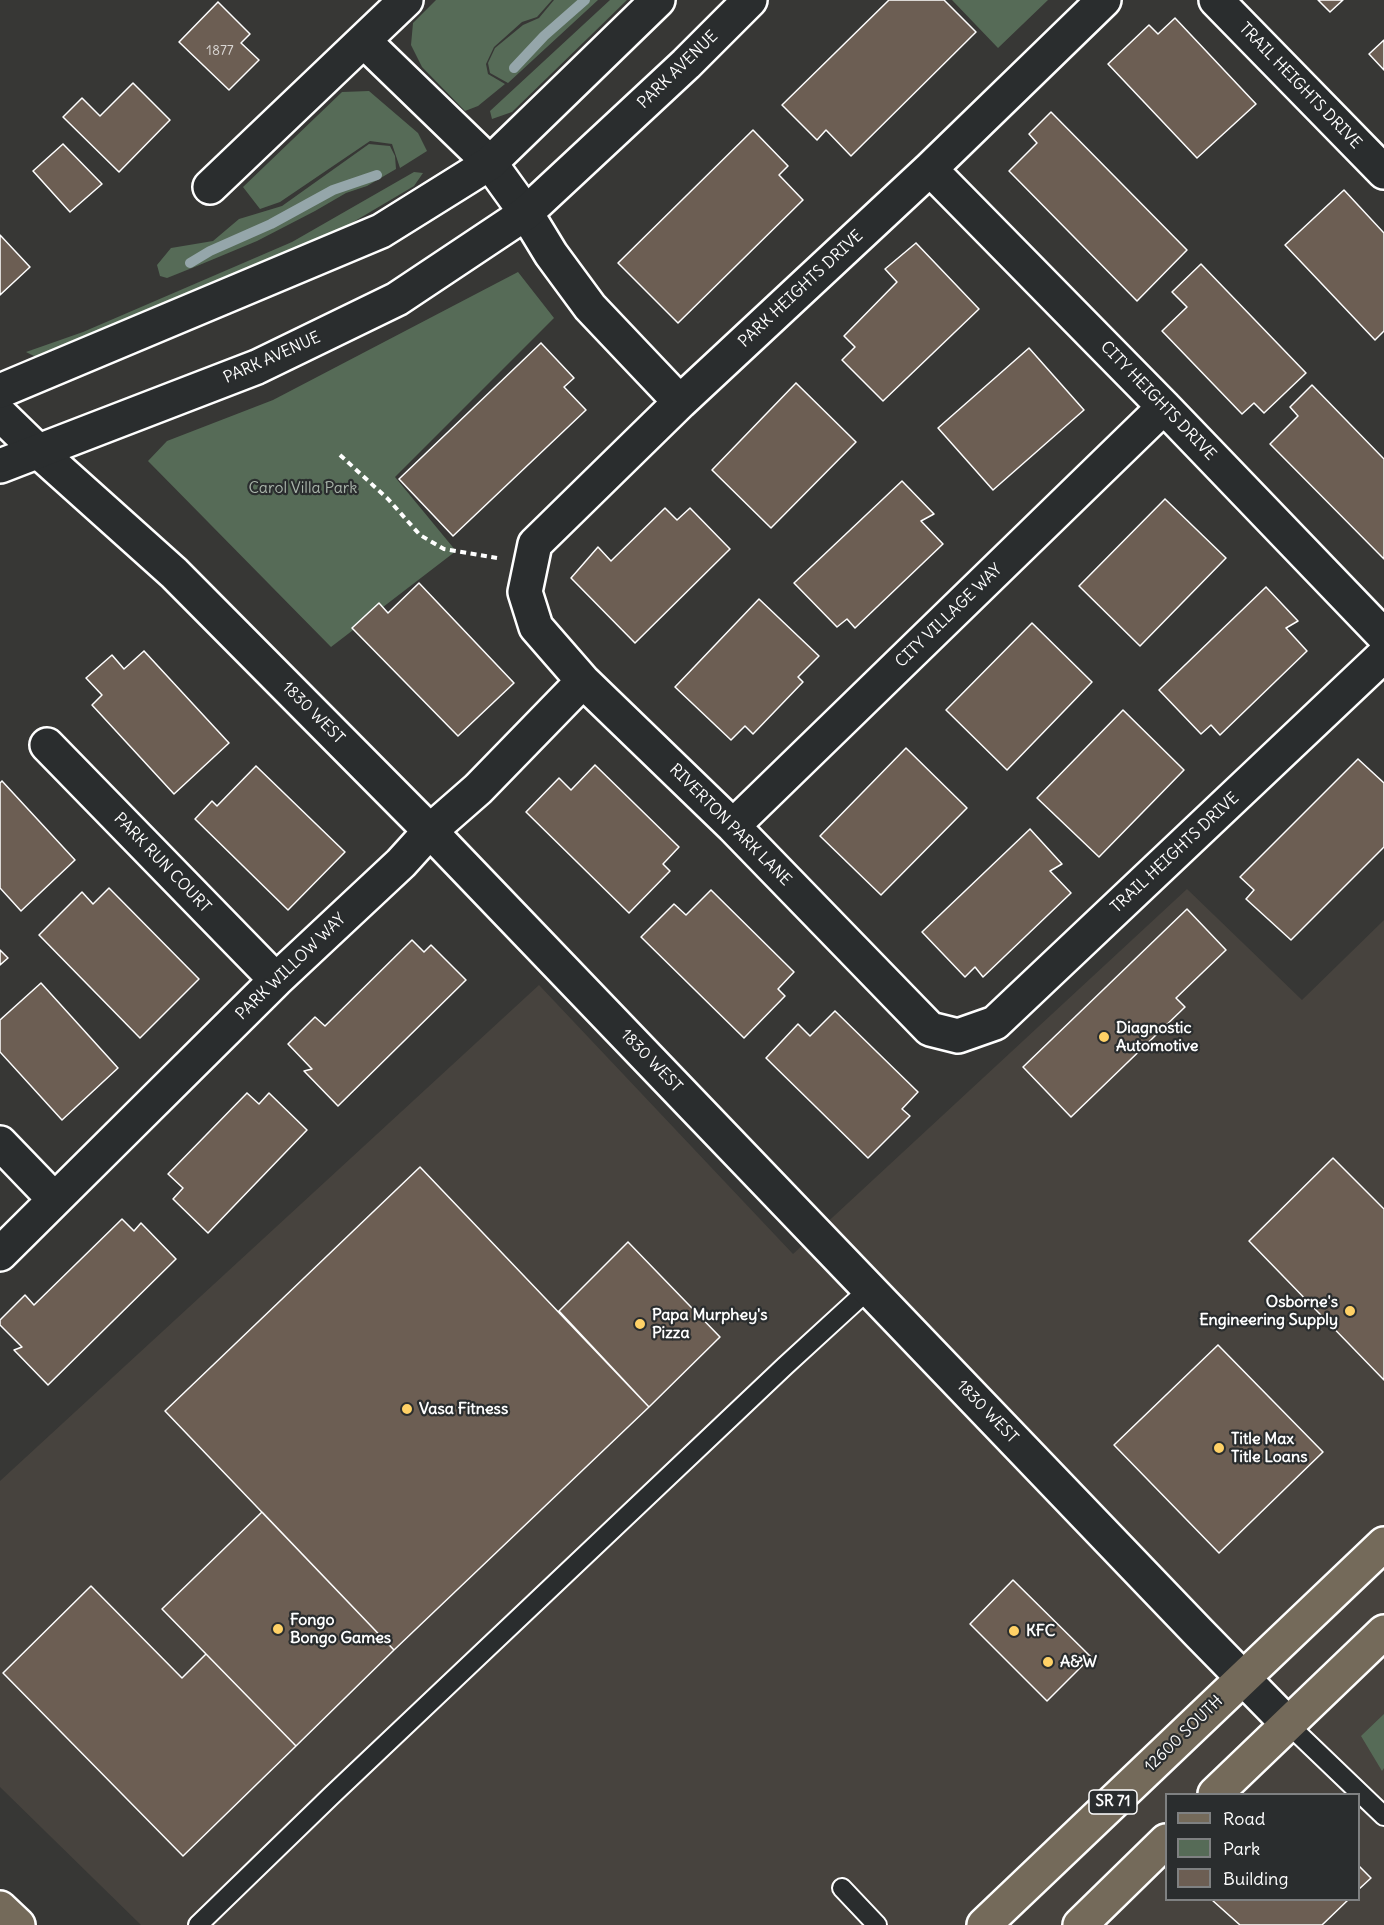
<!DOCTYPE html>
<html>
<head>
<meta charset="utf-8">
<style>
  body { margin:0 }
  #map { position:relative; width:1384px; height:1925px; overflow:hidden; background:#373735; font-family:Delius,sans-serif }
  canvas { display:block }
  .legend { position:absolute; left:1165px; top:1793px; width:195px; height:108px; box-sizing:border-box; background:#2a2d2e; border:2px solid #7f8182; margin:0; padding:8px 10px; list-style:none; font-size:18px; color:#fff }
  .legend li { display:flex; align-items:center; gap:12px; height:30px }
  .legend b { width:30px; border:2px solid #7f8182 }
</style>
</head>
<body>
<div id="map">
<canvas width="1384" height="1925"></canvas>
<ul class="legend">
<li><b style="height:8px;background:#746a5a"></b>Road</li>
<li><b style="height:16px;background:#566b57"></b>Park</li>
<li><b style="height:16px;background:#6c5e53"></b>Building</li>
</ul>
</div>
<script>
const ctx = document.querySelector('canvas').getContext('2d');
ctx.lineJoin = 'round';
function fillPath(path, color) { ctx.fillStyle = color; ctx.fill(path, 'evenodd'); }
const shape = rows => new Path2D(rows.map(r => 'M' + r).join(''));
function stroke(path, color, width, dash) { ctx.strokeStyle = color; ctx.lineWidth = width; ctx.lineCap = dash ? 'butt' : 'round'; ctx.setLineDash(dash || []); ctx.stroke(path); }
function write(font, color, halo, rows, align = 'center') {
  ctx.font = font + ' Delius,sans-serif'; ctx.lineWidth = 4.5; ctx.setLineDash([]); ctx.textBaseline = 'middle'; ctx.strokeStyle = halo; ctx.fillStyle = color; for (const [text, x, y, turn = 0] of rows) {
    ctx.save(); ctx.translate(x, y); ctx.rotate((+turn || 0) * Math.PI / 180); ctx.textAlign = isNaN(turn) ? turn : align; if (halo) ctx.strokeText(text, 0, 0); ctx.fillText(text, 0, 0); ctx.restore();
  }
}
fillPath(shape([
  [1187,889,1302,1000,1384,920,1384,1925,141,1925,0,1787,0,1481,539,985,793,1254],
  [1166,1794,1358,1794,1358,1900,1166,1900]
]), '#47433e');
fillPath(shape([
  [436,0,552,0,537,17,522,22,494,47,486,64,488,74,505,84,478,106,465,111,422,67,411,45,413,23],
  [554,0,598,0,508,83,490,73,488,63,495,48,523,25,539,18],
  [610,0,627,0,512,112,492,119,490,111],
  [952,0,1048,0,998,48],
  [369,91,418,133,427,151,400,168,392,144,370,141,280,202,260,209,243,187,342,92],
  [369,144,390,146,395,156,396,169,367,186,346,193,315,211,257,241,197,266,167,278,160,276,157,265,171,248,213,241,239,219,282,206],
  [414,172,423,173,414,186,301,253,36,357,26,352,83,332,292,242],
  [518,272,554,318,395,477,456,551,331,647,148,461,167,441,273,400],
  [1384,1714,1384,1768,1382,1771,1361,1736]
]), '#566b57');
stroke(shape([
  [514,68,544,36,585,0],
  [190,263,210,251,271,224,333,190,377,175]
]), '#95a6aa', 10);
const building = shape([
  [889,0,944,0,976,32,851,156,826,130,817,140,782,105,889,0],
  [1318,0,1343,0,1330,12,1318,0],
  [218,2,250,34,241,43,259,60,229,90,179,42,218,2],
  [1175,18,1256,104,1197,158,1108,64,1149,25,1158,34,1175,18],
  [1384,40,1384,70,1369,54,1384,40],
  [133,83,170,120,119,172,63,117,82,98,100,116,133,83],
  [1051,112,1187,250,1137,301,1009,171,1037,143,1029,134,1051,112],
  [753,130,788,166,779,175,803,200,678,323,618,263,753,130],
  [63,144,102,184,70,212,33,171,63,144],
  [1344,190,1384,233,1384,331,1375,340,1285,245,1344,190],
  [0,235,30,267,0,295,0,235],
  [916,243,979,309,883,401,842,360,855,347,844,336,897,282,885,269,916,243],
  [1201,264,1306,373,1264,413,1254,403,1242,414,1162,331,1187,307,1172,292,1201,264],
  [541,343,574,378,564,387,586,410,453,536,399,479,541,343],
  [1029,348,1084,410,993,490,938,428,1029,348],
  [796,383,856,442,771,528,712,470,796,383],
  [1312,385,1384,459,1384,559,1270,444,1298,416,1290,407,1312,385],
  [902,481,934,514,921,521,943,544,855,628,847,619,837,627,794,583,902,481],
  [1165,499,1226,558,1140,646,1079,586,1165,499],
  [665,508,677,520,690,508,730,549,635,643,571,578,598,547,611,561,665,508],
  [419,583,514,683,458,736,352,628,379,603,388,613,419,583],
  [1266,587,1298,621,1286,628,1307,651,1220,735,1211,725,1201,734,1159,690,1266,587],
  [759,599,819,656,798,677,803,682,753,734,745,726,731,740,675,687,759,599],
  [1032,623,1092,682,1007,770,946,710,1032,623],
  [144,651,229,743,174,794,92,705,102,695,86,678,112,655,124,669,144,651],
  [1123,710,1184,770,1099,857,1037,798,1123,710],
  [906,748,967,808,881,895,820,836,906,748],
  [1358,759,1384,783,1384,847,1291,940,1246,899,1254,890,1240,877,1358,759],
  [595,765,679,847,663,864,670,871,629,913,526,812,559,778,571,790,595,765],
  [256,766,345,852,288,910,195,819,212,801,217,806,256,766],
  [2,781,75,860,21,911,0,888,0,783,2,781],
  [1030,829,1062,864,1050,871,1071,893,983,977,975,967,965,977,922,932,1030,829],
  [109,888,199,979,140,1038,39,935,82,892,93,904,109,888],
  [711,890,794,972,778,989,785,996,744,1038,641,937,674,904,686,915,711,890],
  [1187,909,1226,950,1176,998,1185,1007,1071,1117,1023,1067,1187,909],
  [412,940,424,952,431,945,466,980,338,1106,304,1071,312,1069,288,1044,315,1017,325,1026,412,940],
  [0,950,8,958,0,965,0,950],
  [41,983,118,1068,62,1120,0,1052,0,1020,41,983],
  [835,1011,918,1092,902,1109,910,1116,868,1158,766,1058,798,1024,810,1036,835,1011],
  [247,1093,259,1104,269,1093,307,1130,208,1233,173,1199,183,1188,168,1174,247,1093],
  [1333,1158,1384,1209,1384,1380,1249,1241,1333,1158],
  [420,1167,649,1407,394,1650,165,1411,420,1167],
  [122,1219,134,1231,141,1223,176,1259,48,1385,14,1350,22,1347,0,1325,0,1320,25,1295,34,1305,122,1219],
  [628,1242,720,1337,649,1407,559,1311,628,1242],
  [1218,1345,1323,1452,1219,1553,1114,1445,1218,1345],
  [262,1512,394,1650,296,1746,162,1609,262,1512],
  [1013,1580,1091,1657,1047,1701,970,1624,1013,1580],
  [91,1586,182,1678,206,1654,296,1746,183,1856,3,1673,91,1586],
  [1358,1865,1371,1878,1358,1890,1358,1865],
  [1212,1900,1348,1900,1322,1925,1240,1925,1212,1900]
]);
fillPath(building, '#6c5e53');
stroke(building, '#fff', 1.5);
const lane = shape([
  [1288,1724,1384,1816],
  [842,1888,877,1925],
  [198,1925,332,1795,785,1366,869,1289]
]);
const street = shape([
  [1104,0,930,169,680,402,535,544,525,592,536,627,583,681,733,826,930,1029,958,1036,995,1023,1384,655],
  [1216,0,1384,172],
  [364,41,490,163,526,213,551,254,590,307,680,402],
  [930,169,1164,407,1384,636],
  [210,187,406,0],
  [0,414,38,451,174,573,430,831,1198,1632,1288,1724],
  [47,745,276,980],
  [733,826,1164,407],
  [0,1143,54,1199],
  [0,1254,276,980,401,863,430,831,478,789,583,681]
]);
const secondary = shape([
  [0,391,381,231,490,163,658,0],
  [0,466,257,367,397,299,526,213,686,64,750,0]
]);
const primary = shape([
  [1215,1794,1384,1632],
  [0,1908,18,1925],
  [984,1925,1384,1544],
  [1080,1925,1166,1841]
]);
stroke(lane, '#fff', 22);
stroke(street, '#fff', 38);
stroke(secondary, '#fff', 38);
stroke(primary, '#fff', 38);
stroke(shape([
  [340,455,388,499,420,535,444,549,497,558]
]), '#fff', 4, [6, 4.5]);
stroke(lane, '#2a2d2e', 18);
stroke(street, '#2a2d2e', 33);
stroke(secondary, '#2a2d2e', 33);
stroke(primary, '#746a5a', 33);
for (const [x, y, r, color] of [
  [1104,1037,6,"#ffd166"],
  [1350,1311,6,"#ffd166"],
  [640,1324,6,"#ffd166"],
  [407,1409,6,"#ffd166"],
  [1219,1448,6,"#ffd166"],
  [278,1629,6,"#ffd166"],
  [1014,1631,6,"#ffd166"],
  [1048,1662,6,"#ffd166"]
]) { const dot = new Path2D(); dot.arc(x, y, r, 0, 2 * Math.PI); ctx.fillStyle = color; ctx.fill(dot); stroke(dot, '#2a2d2e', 2); }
write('14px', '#dad7d4', null, [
  ["1877",220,51]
]);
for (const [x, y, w] of [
  [1113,1802,48]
]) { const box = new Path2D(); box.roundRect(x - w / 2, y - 12, w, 24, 4.5); ctx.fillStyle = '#2a2d2e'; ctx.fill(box); stroke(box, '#fff', 1.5); }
write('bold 15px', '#fff', null, [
  ["SR 71",1113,1802]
]);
write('16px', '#fff', '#2a2d2e', [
  ["PARK AVENUE",678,70,-44],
  ["TRAIL HEIGHTS DRIVE",1300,86,46],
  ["PARK HEIGHTS DRIVE",801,289,-43],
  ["PARK AVENUE",272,358,-24],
  ["CITY HEIGHTS DRIVE",1158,401,46],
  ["CITY VILLAGE WAY",949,616,-44],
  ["1830 WEST",313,713,45],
  ["RIVERTON PARK LANE",730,825,45],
  ["TRAIL HEIGHTS DRIVE",1175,853,-43],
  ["PARK RUN COURT",162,863,46],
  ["PARK WILLOW WAY",291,967,-44],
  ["1830 WEST",651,1061,46],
  ["1830 WEST",987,1412,46],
  ["12600 SOUTH",1184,1734,-44]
]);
write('16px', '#aab5ab', '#2a2d2e', [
  ["Carol Villa Park",303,488]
]);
write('bold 16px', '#fff', '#2a2d2e', [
  ["Diagnostic",1116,1028],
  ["Automotive",1116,1046],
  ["Osborne's",1338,1302,"right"],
  ["Engineering Supply",1338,1320,"right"],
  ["Papa Murphey's",652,1315],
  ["Pizza",652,1333],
  ["Vasa Fitness",419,1409],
  ["Title Max",1231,1439],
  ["Title Loans",1231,1457],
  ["Fongo",290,1620],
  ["Bongo Games",290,1638],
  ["KFC",1026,1631],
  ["A&W",1060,1662]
], 'left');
</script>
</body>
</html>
